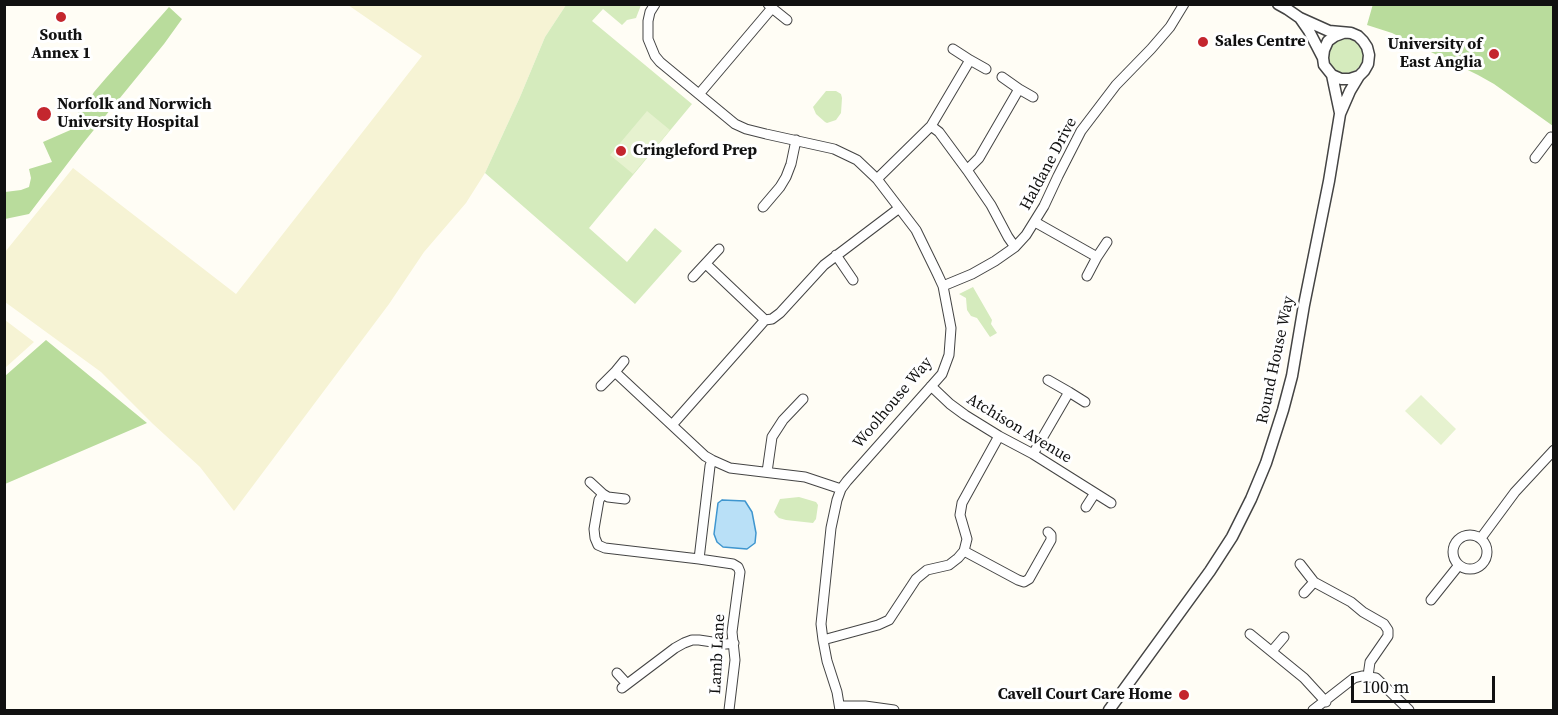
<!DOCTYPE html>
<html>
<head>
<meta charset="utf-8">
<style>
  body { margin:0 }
  #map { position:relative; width:1558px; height:715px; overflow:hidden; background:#fffdf5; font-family:"Source Serif 4",serif }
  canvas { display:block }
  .frame { position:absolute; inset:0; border:6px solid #111; pointer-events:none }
  .scale { position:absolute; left:1351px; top:676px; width:144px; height:27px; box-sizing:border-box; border:3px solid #111; border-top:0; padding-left:8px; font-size:18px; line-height:21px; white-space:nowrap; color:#111; -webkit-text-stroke:4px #fff; paint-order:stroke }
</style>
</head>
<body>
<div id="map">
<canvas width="1558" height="715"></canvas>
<div class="frame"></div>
<div class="scale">100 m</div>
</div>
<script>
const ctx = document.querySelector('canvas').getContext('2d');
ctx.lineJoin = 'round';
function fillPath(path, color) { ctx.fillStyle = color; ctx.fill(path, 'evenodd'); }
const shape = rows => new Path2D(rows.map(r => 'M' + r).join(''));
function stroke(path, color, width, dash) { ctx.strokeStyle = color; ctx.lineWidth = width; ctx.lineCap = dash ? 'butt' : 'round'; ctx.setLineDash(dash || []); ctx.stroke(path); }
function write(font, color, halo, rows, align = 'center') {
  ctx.font = font + ' "Source Serif 4",serif'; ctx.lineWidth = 6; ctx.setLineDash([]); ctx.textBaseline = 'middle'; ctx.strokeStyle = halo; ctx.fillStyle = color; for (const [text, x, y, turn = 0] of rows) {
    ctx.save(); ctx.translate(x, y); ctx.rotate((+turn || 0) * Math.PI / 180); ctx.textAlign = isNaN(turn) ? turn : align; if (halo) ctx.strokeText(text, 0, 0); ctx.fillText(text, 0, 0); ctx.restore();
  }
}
fillPath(shape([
  [348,5,566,5,545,37,520,97,485,173,466,203,424,252,389,304,234,511,200,467,153,424,101,372,5,302,5,252,73,168,236,294,422,56],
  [5,320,34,342,5,368]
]), '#f6f3d4');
fillPath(shape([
  [566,5,641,5,636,18,627,20,622,25,603,9,592,21,692,104,589,228,627,262,655,228,682,251,635,304,485,173,520,97,545,37],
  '1329 56a17 17 0 1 1 34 0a17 17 0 1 1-34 0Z',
  [826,91,836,91,841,94,842,98,841,113,836,120,827,123,825,122,816,114,813,107],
  [973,287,992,320,991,324,997,333,990,337,977,318,971,316,967,310,966,298,959,294],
  [799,497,816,502,818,505,816,519,813,523,786,520,779,518,776,515,774,512,780,499]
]), '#d5ebbd');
fillPath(shape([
  [1373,4,1553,5,1553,126,1494,84,1478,75,1392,33,1367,25],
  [169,7,182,19,164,44,84,142,29,214,5,219,5,192,21,190,29,187,31,178,29,169,52,162,43,142,75,128,71,120,80,115,77,110,89,100,94,92,106,78],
  [46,340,147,423,5,484,5,376]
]), '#b9dc9c');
fillPath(shape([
  [647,111,670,130,633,174,610,155],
  [1421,395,1456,429,1441,445,1405,411]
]), '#e6f2cf');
const water = shape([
  [722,500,745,501,752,512,756,533,755,543,747,549,723,547,717,542,714,534,718,503,722,500]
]);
fillPath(water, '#b9e0f7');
stroke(water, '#3f96cf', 1.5);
const minor = shape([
  [655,4,650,12,648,21,648,39,655,56,660,62,735,124,746,129,766,134,834,149,857,160,877,179,916,230,937,273,943,286,951,328,949,355,942,374,847,481,841,489,837,500,831,528,821,624,823,640,827,661,837,692,840,710],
  [772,8,787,20],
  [953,49,970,60],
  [1002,77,1019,89],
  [700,93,772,8,768,4],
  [931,126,970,60,986,69],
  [1535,158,1551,137],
  [967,170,979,158,1019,89,1033,97],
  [877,179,931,126,939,132,967,170,991,205,1008,237,1015,247],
  [763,207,780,187,786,177,791,164,796,140],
  [1035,222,1097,257,1107,242],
  [836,255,853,280],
  [706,264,765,320],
  [1087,276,1097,257],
  [693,277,719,249],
  [943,286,972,274,995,261,1015,247,1026,235,1044,206,1058,176,1081,131,1116,85,1151,49,1170,27,1184,4],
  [615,372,624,361],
  [601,386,615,372,705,456,712,460,730,468,805,477,841,489],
  [931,386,950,404,965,415,999,436,1033,454,1111,503],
  [1069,392,1085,402],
  [672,425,765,320,772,319,780,313,824,265,898,209],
  [1033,454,1069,392,1048,380],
  [767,472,772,437,783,420,803,399],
  [590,482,603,494,599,500,594,529,595,538,598,545,605,548,699,559,710,466,712,460],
  [603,494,608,497,625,499],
  [1086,507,1095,493],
  '1453 552a17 17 0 1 1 34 0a17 17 0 1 1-34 0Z',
  [1481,538,1515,492,1554,450],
  [964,551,1018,580,1024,582,1029,579,1051,540,1051,535,1048,532],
  [699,559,733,564,738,567,740,572,732,632,735,660,729,710],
  [1300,564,1314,582,1351,602,1363,612,1384,624,1388,630,1388,636,1370,662,1368,676],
  [1304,593,1314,582],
  [1431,600,1459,565],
  [1250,634,1304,678,1326,702],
  [823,640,878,625,889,620,916,579,927,570,949,565,958,558,964,551,967,539,960,515,962,503,999,436],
  [1272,651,1284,637],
  [617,673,627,684],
  [622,688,675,648,684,643,692,640,699,640,726,644,734,643],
  [840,706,865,706,894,710],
  [1313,710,1354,678,1362,676,1376,678,1409,710]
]);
const tertiary = shape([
  [1278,4,1287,9,1300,18,1329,31,1351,33,1358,36,1363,41,1367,47,1369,55,1368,64,1364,71,1359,76,1350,79,1341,79,1332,75,1324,65,1323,58,1309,31,1300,18],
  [1323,58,1324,50,1328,41,1335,36,1343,33],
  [1332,75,1340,113],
  [1109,710,1210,571,1232,537,1251,499,1266,463,1283,410,1292,376,1304,305,1329,181,1340,114,1350,91,1359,76]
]);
stroke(minor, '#444', 11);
stroke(tertiary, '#444', 13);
stroke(minor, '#fff', 9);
stroke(tertiary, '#fff', 10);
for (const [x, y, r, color] of [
  [61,17,6,"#c4262e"],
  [1203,42,6,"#c4262e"],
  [1494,54,6,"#c4262e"],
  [44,114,8,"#c4262e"],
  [621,151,6,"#c4262e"],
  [1184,695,6,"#c4262e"]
]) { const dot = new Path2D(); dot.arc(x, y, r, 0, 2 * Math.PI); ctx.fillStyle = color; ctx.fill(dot); stroke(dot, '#fff', 2); }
write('bold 16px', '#111', '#fff', [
  ["South",61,36,"center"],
  ["Annex 1",61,54,"center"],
  ["Sales Centre",1215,42],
  ["University of",1482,45,"right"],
  ["East Anglia",1482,63,"right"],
  ["Norfolk and Norwich",57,105],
  ["University Hospital",57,123],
  ["Cringleford Prep",633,151],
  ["Cavell Court Care Home",1172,695,"right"]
], 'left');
write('16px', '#111', '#fff', [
  ["Haldane Drive",1049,164,-62],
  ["Round House Way",1276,360,-78],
  ["Woolhouse Way",893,403,-50],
  ["Atchison Avenue",1019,429,31],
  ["Lamb Lane",718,654,-87]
]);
</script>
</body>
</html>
